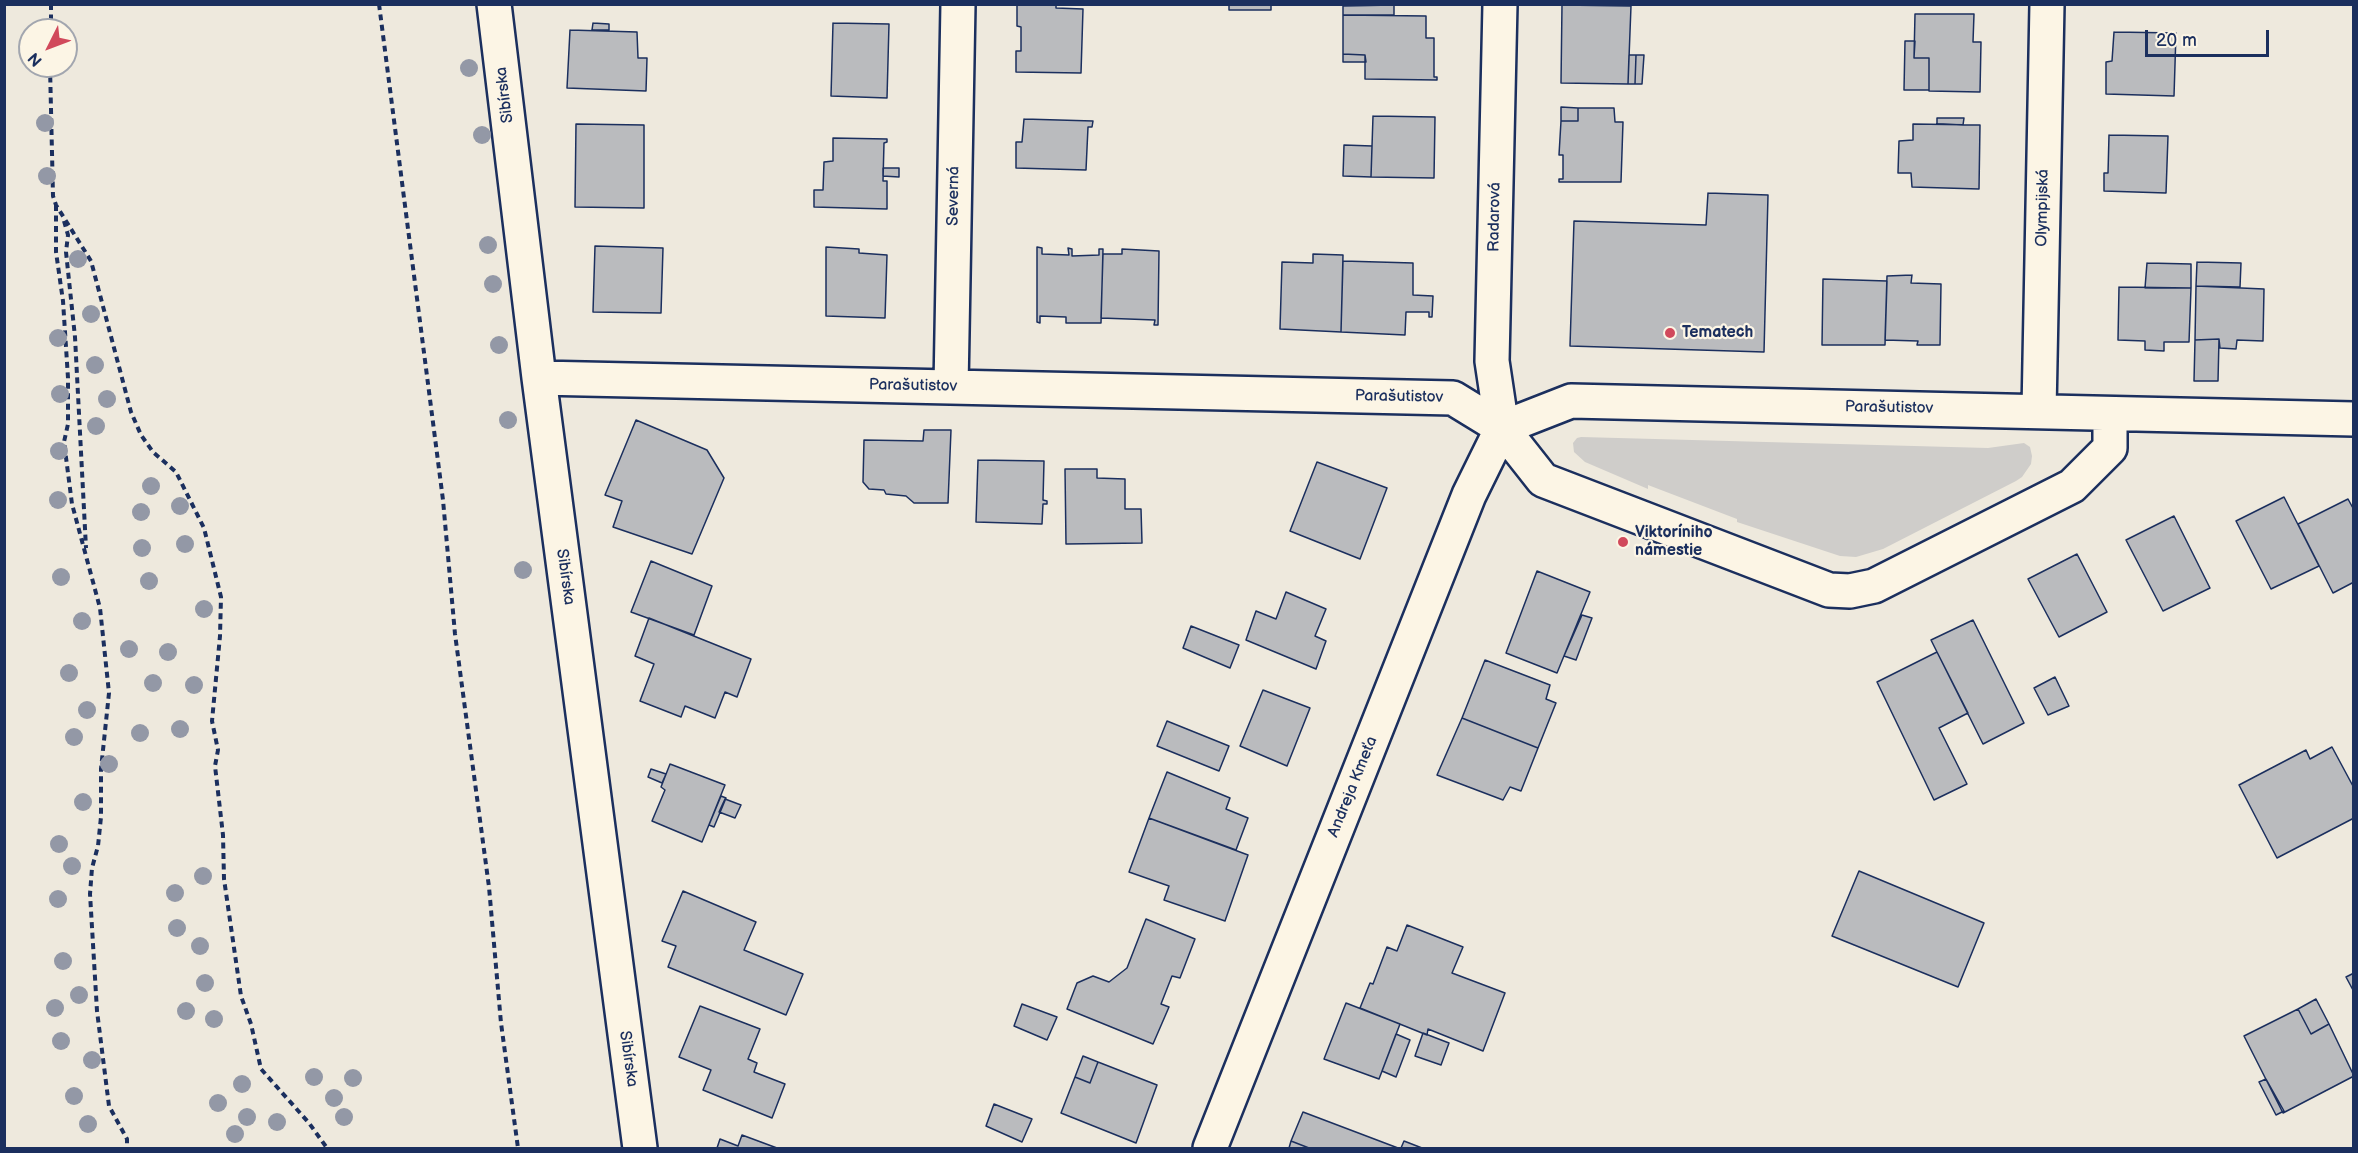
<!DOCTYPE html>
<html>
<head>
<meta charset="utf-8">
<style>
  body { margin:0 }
  #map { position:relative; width:2358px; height:1153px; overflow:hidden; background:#eee9dd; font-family:"Balsamiq Sans",sans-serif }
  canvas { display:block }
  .frame { position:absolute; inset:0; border:6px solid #1b2f5e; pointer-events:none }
  .north { position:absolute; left:18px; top:18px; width:60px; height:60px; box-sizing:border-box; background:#fcf5e5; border:2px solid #a2a6af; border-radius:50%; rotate:228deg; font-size:16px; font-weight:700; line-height:24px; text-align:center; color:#1b2f5e }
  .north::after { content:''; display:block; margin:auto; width:21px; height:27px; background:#d1495b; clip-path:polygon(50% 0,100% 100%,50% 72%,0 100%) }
  .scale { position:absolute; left:2145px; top:30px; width:124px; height:27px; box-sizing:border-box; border:3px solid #1b2f5e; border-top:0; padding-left:8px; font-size:18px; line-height:21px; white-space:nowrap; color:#1b2f5e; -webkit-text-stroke:4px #fcf5e5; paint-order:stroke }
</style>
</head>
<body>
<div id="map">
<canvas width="2358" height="1153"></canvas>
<div class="frame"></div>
<div class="north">N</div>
<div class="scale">20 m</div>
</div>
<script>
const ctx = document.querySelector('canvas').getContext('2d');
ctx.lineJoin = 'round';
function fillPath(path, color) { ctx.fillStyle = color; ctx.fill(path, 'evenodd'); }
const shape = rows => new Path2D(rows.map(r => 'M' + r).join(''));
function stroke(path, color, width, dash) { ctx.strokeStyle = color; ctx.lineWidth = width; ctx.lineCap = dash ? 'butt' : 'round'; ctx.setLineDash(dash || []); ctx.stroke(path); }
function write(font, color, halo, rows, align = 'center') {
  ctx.font = font + ' "Balsamiq Sans",sans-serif'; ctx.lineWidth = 4.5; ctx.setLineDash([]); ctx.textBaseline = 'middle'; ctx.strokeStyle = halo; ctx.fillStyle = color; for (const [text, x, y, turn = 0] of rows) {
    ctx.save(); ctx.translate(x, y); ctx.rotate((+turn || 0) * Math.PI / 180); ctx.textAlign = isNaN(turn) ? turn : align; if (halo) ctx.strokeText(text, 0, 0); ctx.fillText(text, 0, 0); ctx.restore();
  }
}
fillPath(shape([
  [1581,437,1988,448,2024,443,2030,447,2032,456,2031,464,2022,477,2016,481,1883,549,1856,557,1840,556,1737,522,1737,519,1648,485,1648,489,1585,462,1574,452,1573,443,1577,438]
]), '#cfcdca');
const building = shape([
  [1017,4,1056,4,1056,8,1083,9,1081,73,1016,72,1016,51,1021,51,1021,27,1017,26,1017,4],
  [1229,4,1271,4,1271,10,1229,10,1229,4],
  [1394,5,1394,15,1343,15,1343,6,1394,5],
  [1562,5,1631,6,1628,84,1561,83,1562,5],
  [1915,14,1974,14,1973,42,1981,42,1980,92,1929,91,1929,58,1914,58,1915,14],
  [1343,15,1426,16,1426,38,1434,38,1434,77,1437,77,1437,80,1365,79,1365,55,1343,54,1343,15],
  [593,23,609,24,609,30,592,30,593,23],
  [833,23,889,24,887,98,831,96,833,23],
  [570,30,637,32,638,58,647,58,646,91,567,88,570,30],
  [2114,32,2176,33,2174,96,2106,94,2106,62,2112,61,2114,32],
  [1905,41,1915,41,1914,58,1929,58,1929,90,1904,90,1905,41],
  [1343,54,1365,55,1366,62,1343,62,1343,54],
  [1629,55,1636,55,1635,84,1628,84,1629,55],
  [1636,55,1644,55,1642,84,1635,84,1636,55],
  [1561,107,1578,108,1578,121,1561,121,1561,107],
  [1578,108,1614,108,1615,122,1623,122,1621,182,1559,182,1559,179,1563,179,1563,155,1559,155,1561,121,1578,121,1578,108],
  [1373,116,1435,117,1434,178,1371,177,1373,116],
  [1937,118,1964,118,1963,125,1937,124,1937,118],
  [1024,119,1093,121,1092,127,1088,127,1086,170,1016,168,1016,142,1022,142,1024,119],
  [576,124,644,125,644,208,575,207,576,124],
  [1913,124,1980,125,1979,189,1912,187,1911,173,1898,173,1899,141,1913,140,1913,124],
  [2109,135,2168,136,2166,193,2104,191,2104,173,2108,173,2109,135],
  [833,138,887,139,887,142,884,143,883,181,887,181,887,209,814,207,814,190,823,190,824,162,833,161,833,138],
  [1344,145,1372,146,1371,177,1343,176,1344,145],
  [883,168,899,168,899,177,883,176,883,168],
  [1708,193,1768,195,1764,352,1570,346,1574,221,1706,225,1708,193],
  [595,246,663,248,661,313,593,312,595,246],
  [826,247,859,249,859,253,887,255,885,318,826,316,826,247],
  [1037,247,1042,248,1042,254,1069,255,1068,248,1072,249,1072,256,1099,255,1099,249,1103,249,1101,323,1066,323,1066,317,1040,316,1040,323,1037,322,1037,247],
  [1122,249,1159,251,1158,325,1154,325,1155,320,1101,318,1103,254,1122,254,1122,249],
  [1313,254,1343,255,1341,332,1280,329,1282,262,1313,263,1313,254],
  [1343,261,1413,263,1413,295,1433,296,1432,317,1429,317,1429,312,1406,312,1405,335,1341,332,1343,261],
  [2197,262,2241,263,2240,287,2196,286,2197,262],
  [2147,263,2191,264,2191,288,2145,288,2147,263],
  [1912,275,1911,283,1941,284,1940,345,1917,345,1918,341,1885,340,1887,276,1912,275],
  [1823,279,1887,281,1885,345,1822,345,1823,279],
  [2196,286,2264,289,2263,341,2237,340,2236,349,2220,348,2219,339,2195,340,2196,286],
  [2119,287,2191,288,2189,342,2164,342,2164,351,2145,350,2145,341,2118,340,2119,287],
  [2219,339,2218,381,2194,381,2195,340,2219,339],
  [636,420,707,450,724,478,692,554,613,527,622,501,605,495,636,420],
  [924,430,951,430,948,503,914,503,906,496,886,494,884,490,869,489,863,482,864,440,923,441,924,430],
  [978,460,1044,461,1043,500,1047,501,1047,504,1043,504,1042,524,976,522,978,460],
  [1317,462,1387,488,1360,559,1290,531,1317,462],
  [1065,469,1097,469,1097,478,1125,479,1125,509,1141,509,1142,543,1066,544,1065,469],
  [2284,497,2319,566,2271,589,2236,521,2284,497],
  [2348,499,2354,510,2354,582,2333,593,2298,524,2348,499],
  [2174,516,2210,588,2163,611,2126,540,2174,516],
  [2077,554,2107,612,2059,637,2028,579,2077,554],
  [651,561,712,586,694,635,631,612,651,561],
  [1537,571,1590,592,1557,673,1506,653,1537,571],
  [1286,592,1326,609,1315,636,1326,641,1316,669,1246,640,1256,611,1276,619,1286,592],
  [1582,615,1592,618,1576,660,1564,656,1582,615],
  [649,618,751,659,737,697,725,692,715,718,685,706,681,717,640,701,654,664,635,656,649,618],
  [1973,620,2024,723,1983,744,1931,640,1973,620],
  [1191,626,1239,645,1230,668,1183,648,1191,626],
  [1937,652,1968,713,1939,728,1967,784,1934,800,1877,682,1937,652],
  [1485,660,1550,685,1546,699,1556,703,1538,748,1462,718,1485,660],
  [2055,677,2069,706,2048,715,2034,688,2055,677],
  [1263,690,1310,708,1287,766,1240,746,1263,690],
  [1462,718,1538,748,1521,791,1510,787,1503,800,1437,775,1462,718],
  [1167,721,1229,746,1219,771,1157,746,1167,721],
  [2332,747,2354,788,2354,818,2277,858,2239,785,2306,750,2310,759,2332,747],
  [670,764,725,785,702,842,652,821,665,790,661,787,670,764],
  [651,769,666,774,662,783,648,777,651,769],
  [1167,772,1230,798,1226,809,1248,818,1236,850,1149,818,1167,772],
  [721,796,726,798,714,827,709,825,721,796],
  [725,799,741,805,735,818,719,812,725,799],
  [1149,818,1248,855,1225,921,1164,900,1169,886,1129,872,1149,818],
  [1859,871,1984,923,1958,987,1832,936,1859,871],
  [683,891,756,922,744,950,803,974,786,1015,668,967,676,946,662,941,683,891],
  [1146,919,1195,939,1180,978,1172,976,1161,1004,1169,1007,1153,1044,1067,1009,1077,983,1093,976,1109,982,1127,968,1146,919],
  [1407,925,1463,947,1452,973,1505,993,1483,1051,1428,1029,1427,1035,1360,1008,1370,983,1373,984,1387,947,1397,951,1407,925],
  [2354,973,2354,992,2346,977,2354,973],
  [2316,999,2329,1024,2311,1034,2298,1009,2316,999],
  [1346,1003,1400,1024,1379,1079,1324,1059,1346,1003],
  [1022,1004,1057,1017,1047,1040,1014,1026,1022,1004],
  [700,1006,760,1029,748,1059,757,1063,754,1072,785,1084,772,1118,703,1090,711,1070,679,1057,700,1006],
  [2298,1009,2311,1034,2329,1024,2354,1076,2283,1113,2244,1036,2298,1009],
  [1423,1033,1449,1043,1441,1065,1415,1056,1423,1033],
  [1396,1034,1410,1040,1396,1077,1382,1071,1396,1034],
  [1083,1056,1098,1062,1090,1083,1075,1077,1083,1056],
  [1098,1062,1157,1085,1136,1143,1061,1113,1075,1077,1090,1083,1098,1062],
  [2266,1079,2284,1111,2276,1115,2259,1082,2266,1079],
  [994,1104,1032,1119,1022,1142,986,1126,994,1104],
  [1303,1112,1398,1148,1309,1148,1291,1141,1303,1112],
  [742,1135,777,1148,717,1148,720,1139,738,1146,742,1135],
  [1291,1141,1309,1148,1289,1148,1291,1141],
  [1404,1141,1422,1148,1401,1148,1404,1141]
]);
fillPath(building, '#babbbe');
stroke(building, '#1b2f5e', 1.5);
const minor = shape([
  [494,4,539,378,640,1148],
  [1500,4,1492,361,1502,428],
  [539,378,1453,398,1502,428,1543,480,1829,590,1850,591,1874,586,2072,486,2110,448,2110,414],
  [951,387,958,4],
  [2039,411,2047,4],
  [1502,428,1571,401,2354,419],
  [1210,1148,1469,495,1502,428]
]);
stroke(minor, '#1b2f5e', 38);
stroke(shape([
  [51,4,51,30],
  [379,4,443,500,455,634,489,887,501,1023,518,1148],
  [50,66,53,196,56,205,91,261,131,412,141,435,153,452,176,472,204,528,221,597,220,636,212,721,218,750,215,766,223,835,224,879,241,996,251,1024,261,1069,309,1123,327,1148],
  [56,205,56,252,63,301,68,378,68,424,64,442,72,504,100,608,109,693,101,769,101,817,98,846,92,868,90,894,97,1011,109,1106,127,1139,127,1148],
  [64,221,68,235,66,252,75,337,86,548]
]), '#1b2f5e', 4, [6, 4.5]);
stroke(minor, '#fcf5e5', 33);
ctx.fillStyle = '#9398a6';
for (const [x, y] of [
  [469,68],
  [45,123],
  [482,135],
  [47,176],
  [488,245],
  [78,259],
  [493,284],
  [91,314],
  [58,338],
  [499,345],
  [95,365],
  [60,394],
  [107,399],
  [508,420],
  [96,426],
  [59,451],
  [151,486],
  [58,500],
  [180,506],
  [141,512],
  [185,544],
  [142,548],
  [523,570],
  [61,577],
  [149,581],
  [204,609],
  [82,621],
  [129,649],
  [168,652],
  [69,673],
  [153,683],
  [194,685],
  [87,710],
  [180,729],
  [140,733],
  [74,737],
  [109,764],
  [83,802],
  [59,844],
  [72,866],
  [203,876],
  [175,893],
  [58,899],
  [177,928],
  [200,946],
  [63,961],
  [205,983],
  [79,995],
  [55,1008],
  [186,1011],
  [214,1019],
  [61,1041],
  [92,1060],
  [314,1077],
  [353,1078],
  [242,1084],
  [74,1096],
  [334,1098],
  [218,1103],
  [247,1117],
  [344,1117],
  [277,1122],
  [88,1124],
  [235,1134]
]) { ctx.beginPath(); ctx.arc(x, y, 9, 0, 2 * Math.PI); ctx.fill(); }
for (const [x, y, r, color] of [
  [1670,333,6,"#d1495b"],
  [1623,542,6,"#d1495b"]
]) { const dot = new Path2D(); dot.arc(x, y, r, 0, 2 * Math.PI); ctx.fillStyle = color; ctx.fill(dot); stroke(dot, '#fcf5e5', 2); }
write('16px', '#1b2f5e', '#fcf5e5', [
  ["Sibírska",505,95,-97],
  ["Severná",954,196,-89],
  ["Olympijská",2043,208,-89],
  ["Radarová",1495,217,-89],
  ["Parašutistov",913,386,1],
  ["Parašutistov",1399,397,1],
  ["Parašutistov",1889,408,1],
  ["Sibírska",565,577,82],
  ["Andreja Kmeťa",1353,787,-68],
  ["Sibírska",628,1059,82]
]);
write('bold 16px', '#1b2f5e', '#fcf5e5', [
  ["Tematech",1682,333],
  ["Viktoríniho",1635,533],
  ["námestie",1635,551]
], 'left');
</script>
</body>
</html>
